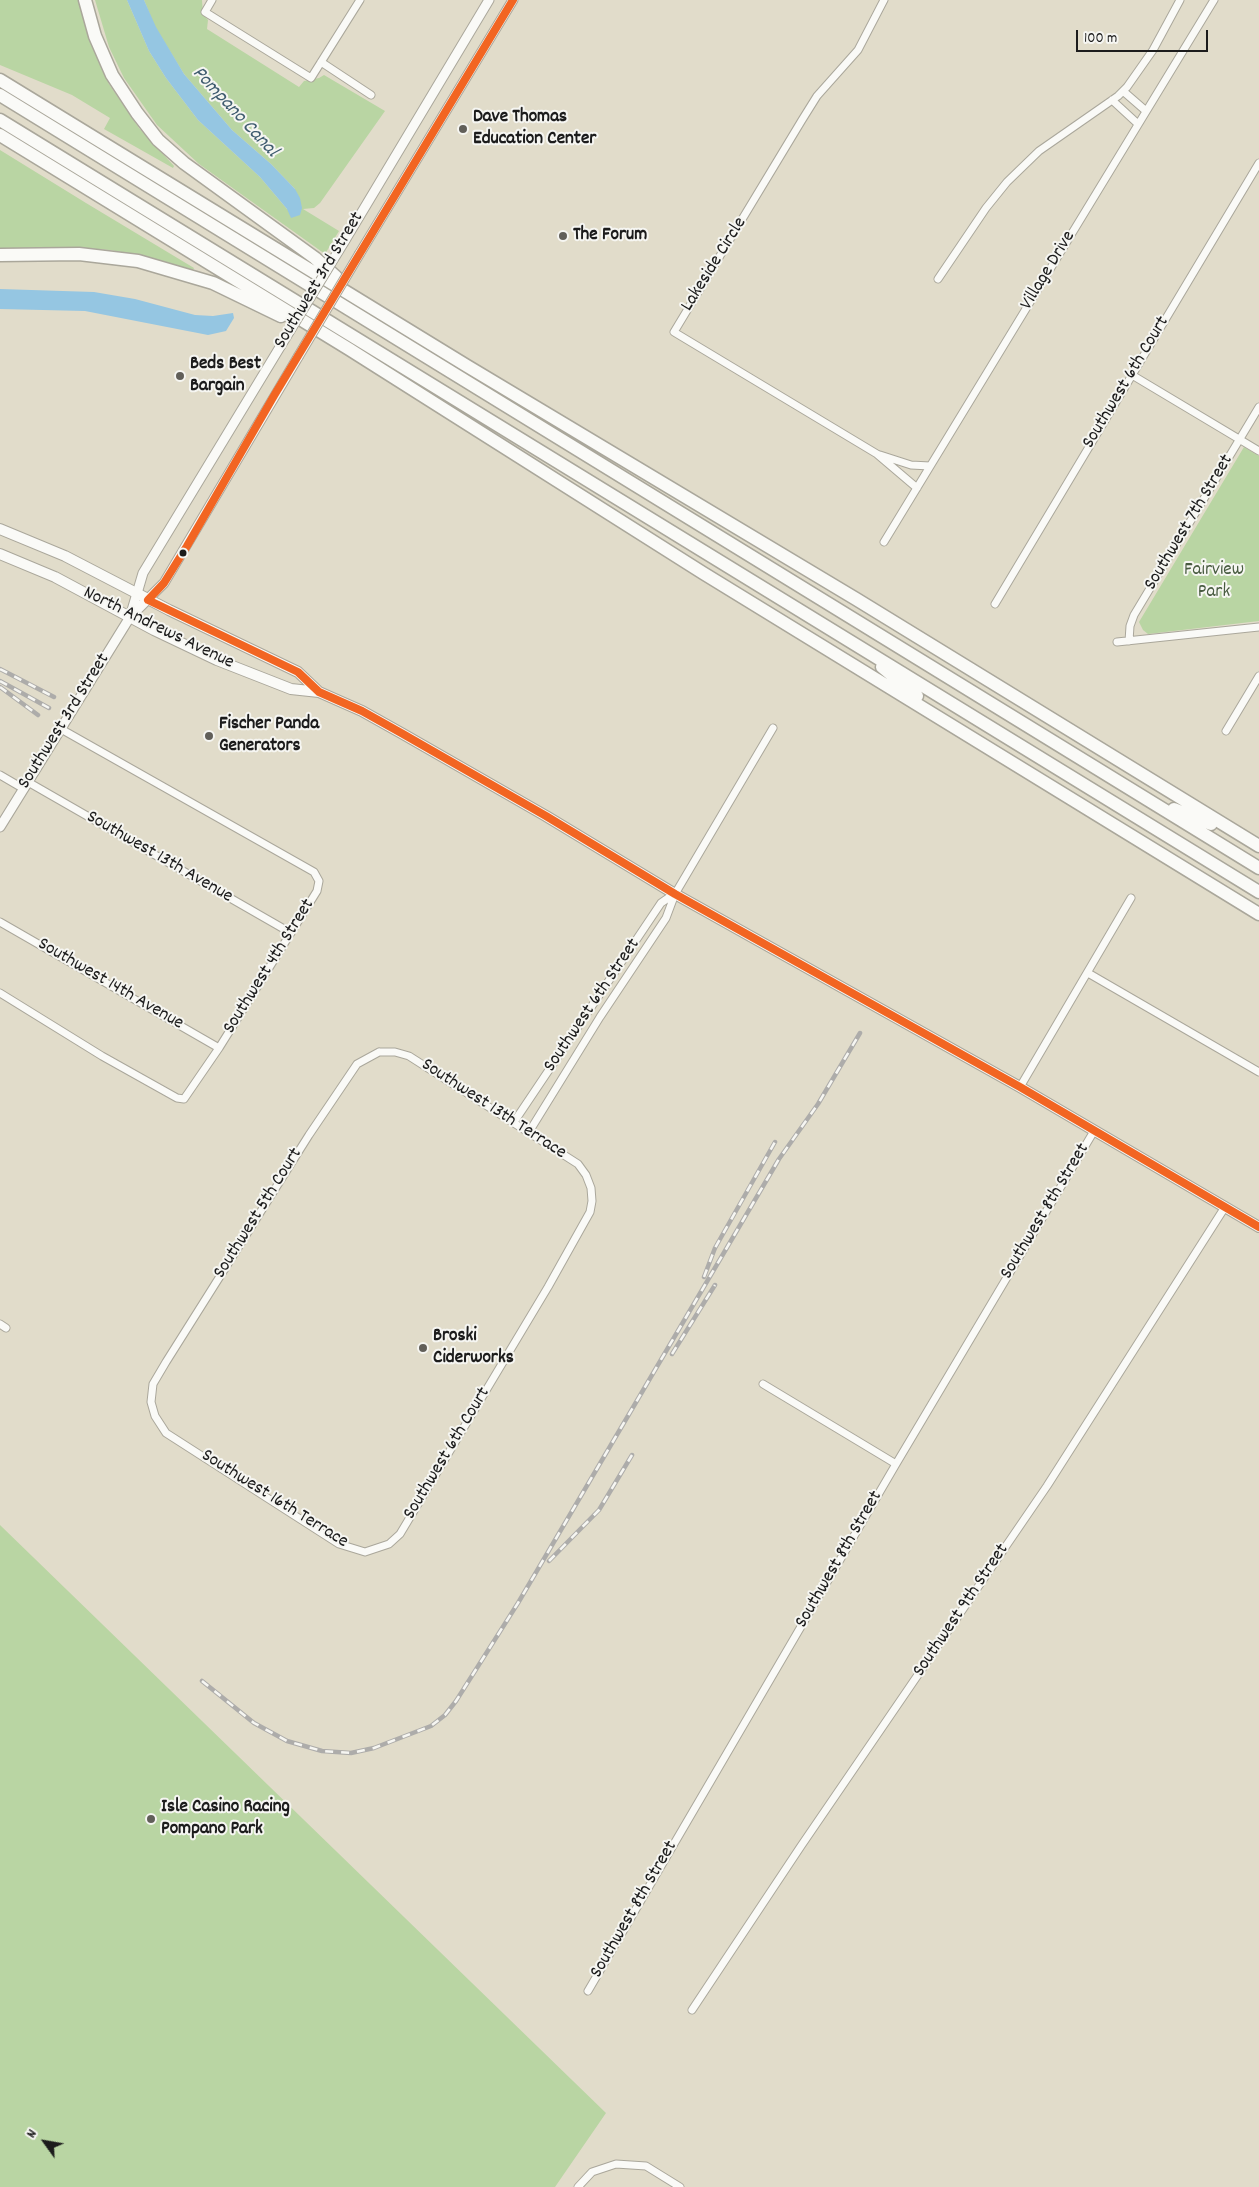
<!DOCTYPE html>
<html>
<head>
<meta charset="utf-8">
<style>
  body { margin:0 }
  #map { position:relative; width:1259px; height:2187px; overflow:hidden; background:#e1dcca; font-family:Dekko,sans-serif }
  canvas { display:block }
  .north { position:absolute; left:20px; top:2117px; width:50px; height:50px; -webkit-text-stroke:4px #f6f6f2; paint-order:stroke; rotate:302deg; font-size:14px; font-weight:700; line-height:20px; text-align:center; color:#1c1c1c }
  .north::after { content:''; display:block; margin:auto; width:18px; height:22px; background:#1c1c1c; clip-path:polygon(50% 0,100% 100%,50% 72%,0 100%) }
  .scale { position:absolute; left:1076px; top:30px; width:132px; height:22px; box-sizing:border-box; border:2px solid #1c1c1c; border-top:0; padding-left:6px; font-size:15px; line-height:18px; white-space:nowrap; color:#1c1c1c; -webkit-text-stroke:4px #f6f6f2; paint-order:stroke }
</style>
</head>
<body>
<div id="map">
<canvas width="1259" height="2187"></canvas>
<div class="north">N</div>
<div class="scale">100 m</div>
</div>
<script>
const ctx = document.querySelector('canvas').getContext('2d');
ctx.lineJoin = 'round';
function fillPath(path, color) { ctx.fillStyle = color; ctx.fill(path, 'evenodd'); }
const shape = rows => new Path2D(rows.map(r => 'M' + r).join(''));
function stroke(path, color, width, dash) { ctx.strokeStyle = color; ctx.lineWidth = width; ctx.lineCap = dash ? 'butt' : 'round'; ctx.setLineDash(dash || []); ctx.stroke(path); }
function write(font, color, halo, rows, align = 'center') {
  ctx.font = font + ' Dekko,sans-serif'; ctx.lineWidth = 4; ctx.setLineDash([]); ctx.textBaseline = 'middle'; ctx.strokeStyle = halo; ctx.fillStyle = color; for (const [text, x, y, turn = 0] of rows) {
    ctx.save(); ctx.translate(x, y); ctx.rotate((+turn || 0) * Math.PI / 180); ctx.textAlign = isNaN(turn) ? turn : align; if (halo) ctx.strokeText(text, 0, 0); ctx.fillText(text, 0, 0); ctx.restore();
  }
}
fillPath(shape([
  [0,0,78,0,87,33,109,84,139,128,174,166,173,168,104,129,110,118,72,95,0,65],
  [95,0,127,0,149,51,166,78,198,120,260,177,287,209,295,189,271,164,232,130,184,74,155,27,144,0,202,0,203,14,208,20,207,29,299,87,304,81,319,78,324,75,385,111,320,203,314,208,303,209,339,231,325,254,199,164,157,125,124,78,109,47],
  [0,150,86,203,194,268,193,270,139,255,110,250,84,248,0,248],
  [1244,447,1259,456,1259,621,1148,634,1143,630,1139,622],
  [0,1525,606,2113,555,2187,0,2187]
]), '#b9d5a3');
fillPath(shape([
  [127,0,144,0,156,27,184,74,232,130,271,164,295,189,300,198,302,208,300,215,291,218,287,209,260,177,198,120,166,78,149,51],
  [0,289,94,292,135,299,195,315,213,316,233,313,234,318,226,331,208,335,85,311,0,309]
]), '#95c6e2');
const minor = shape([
  [212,0,205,12,311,78,360,0],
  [884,0,858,50,817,96,802,120,674,332,877,454,917,488],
  [321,62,371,95],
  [1123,91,1146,111],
  [1112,100,1138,124],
  [938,279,986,208,1007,182,1039,151,1118,96,1127,87,1153,50,1180,0],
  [1132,375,1259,451],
  [880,455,911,465,930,466],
  [884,542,1214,0],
  [995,604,1259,163],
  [1129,641,1130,626,1134,615,1259,407],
  [1117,642,1259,627],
  [1226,731,1259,676],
  [0,775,24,789],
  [28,782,291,933],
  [0,922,219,1048],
  [1088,973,1259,1072],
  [0,993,102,1056,177,1098,184,1099,219,1048,317,891,319,881,314,872,61,729],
  [379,1052,395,1052,409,1056,578,1164,586,1175,591,1188,592,1201,590,1212,548,1287,400,1534,389,1544,365,1552,339,1544,166,1433,155,1416,151,1402,153,1384,166,1362,309,1135,357,1064,379,1052],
  [1020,1087,1131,898],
  [514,1122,661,903,674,894],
  [529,1132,600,1017,666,918,675,894,773,728],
  [0,1324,6,1328],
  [763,1384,896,1464],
  [588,1991,896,1464,1094,1131],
  [692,2010,801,1846,1047,1486,1225,1207],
  [578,2187,592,2172,616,2164,646,2166,680,2187]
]);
const tertiary = shape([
  [344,242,489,0],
  [360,253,513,0],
  [130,617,143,573,280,347],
  [0,827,130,617,164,583,298,357]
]);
const secondary = shape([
  [0,529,65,556,169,610,298,672,319,692,362,711,403,734,546,816,675,894,1020,1087,1259,1227],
  [0,554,55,577,154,630,217,660,291,689,319,692]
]);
const motorway = shape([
  [85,0,95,36,112,75,137,113,158,140,184,163,315,258,336,277],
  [0,80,467,366,856,599,1259,846],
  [0,95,1259,868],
  [0,120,1259,892],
  [0,135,349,349,703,573,1259,914],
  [0,255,79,254,138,261,213,283,281,316],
  [882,667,917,696],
  [1174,809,1211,824]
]);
stroke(minor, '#aaa79b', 9);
stroke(tertiary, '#aaa79b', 11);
stroke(secondary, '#aaa79b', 12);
stroke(motorway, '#aaa79b', 15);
stroke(minor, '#fafaf7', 7);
stroke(tertiary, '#fafaf7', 9);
stroke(secondary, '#fafaf7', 10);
stroke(motorway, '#fafaf7', 12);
const rail = shape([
  [0,669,54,697],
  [0,681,49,708],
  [0,687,38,715],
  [704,1277,715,1248,775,1142],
  [672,1354,715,1285],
  [549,1561,599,1510,632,1455],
  [202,1681,254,1723,287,1741,322,1751,351,1753,374,1748,431,1726,445,1715,456,1701,518,1603,779,1159,818,1104,860,1033]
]);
stroke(rail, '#adacaa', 4.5);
stroke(rail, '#f6f6f2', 2.5, [8]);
const tertiaryBridge = shape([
  [280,347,344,242],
  [298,357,360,253]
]);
stroke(tertiaryBridge, '#aaa79b', 11, []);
stroke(tertiaryBridge, '#fafaf7', 9);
stroke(shape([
  [513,0,275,394,187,546,164,583,148,600,298,672,319,692,362,711,403,734,546,816,675,894,1020,1087,1259,1227]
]), '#f26522', 8);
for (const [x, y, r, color] of [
  [463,129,5,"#615f59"],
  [563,236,5,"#615f59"],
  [180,376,5,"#615f59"],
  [183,553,4.5,"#1c1c1c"],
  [209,736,5,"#615f59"],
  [423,1348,5,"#615f59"],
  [151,1819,5,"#615f59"]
]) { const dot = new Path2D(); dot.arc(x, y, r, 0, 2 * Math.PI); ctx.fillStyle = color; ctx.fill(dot); stroke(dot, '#f6f6f2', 2); }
write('bold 19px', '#1c1c1c', '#f6f6f2', [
  ["Dave Thomas",473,118],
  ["Education Center",473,140],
  ["The Forum",573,236],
  ["Beds Best",190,365],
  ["Bargain",190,387],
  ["Fischer Panda",219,725],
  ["Generators",219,747],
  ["Broski",433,1337],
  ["Ciderworks",433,1359],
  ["Isle Casino Racing",161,1808],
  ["Pompano Park",161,1830]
], 'left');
write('19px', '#1c1c1c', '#f6f6f2', [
  ["Lakeside Circle",715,265,-58],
  ["Village Drive",1049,271,-59],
  ["Southwest 3rd Street",320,281,-59],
  ["Southwest 6th Court",1127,383,-59],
  ["Southwest 7th Street",1190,523,-59],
  ["North Andrews Avenue",158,629,26],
  ["Southwest 3rd Street",65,722,-58],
  ["Southwest 13th Avenue",159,858,30],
  ["Southwest 4th Street",270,967,-58],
  ["Southwest 14th Avenue",110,985,30],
  ["Southwest 6th Street",593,1006,-56],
  ["Southwest 13th Terrace",493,1110,33],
  ["Southwest 8th Street",1046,1212,-59],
  ["Southwest 5th Court",259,1214,-58],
  ["Southwest 6th Court",448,1454,-59],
  ["Southwest 16th Terrace",274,1500,32],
  ["Southwest 8th Street",840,1560,-60],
  ["Southwest 9th Street",962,1611,-56],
  ["Southwest 8th Street",635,1910,-60]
]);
write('19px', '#485b40', '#f6f6f2', [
  ["Fairview",1214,571],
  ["Park",1214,593]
]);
write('italic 20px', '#3f5c6f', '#f6f6f2', [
  ["Pompano Canal",234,113,47]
]);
</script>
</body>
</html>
